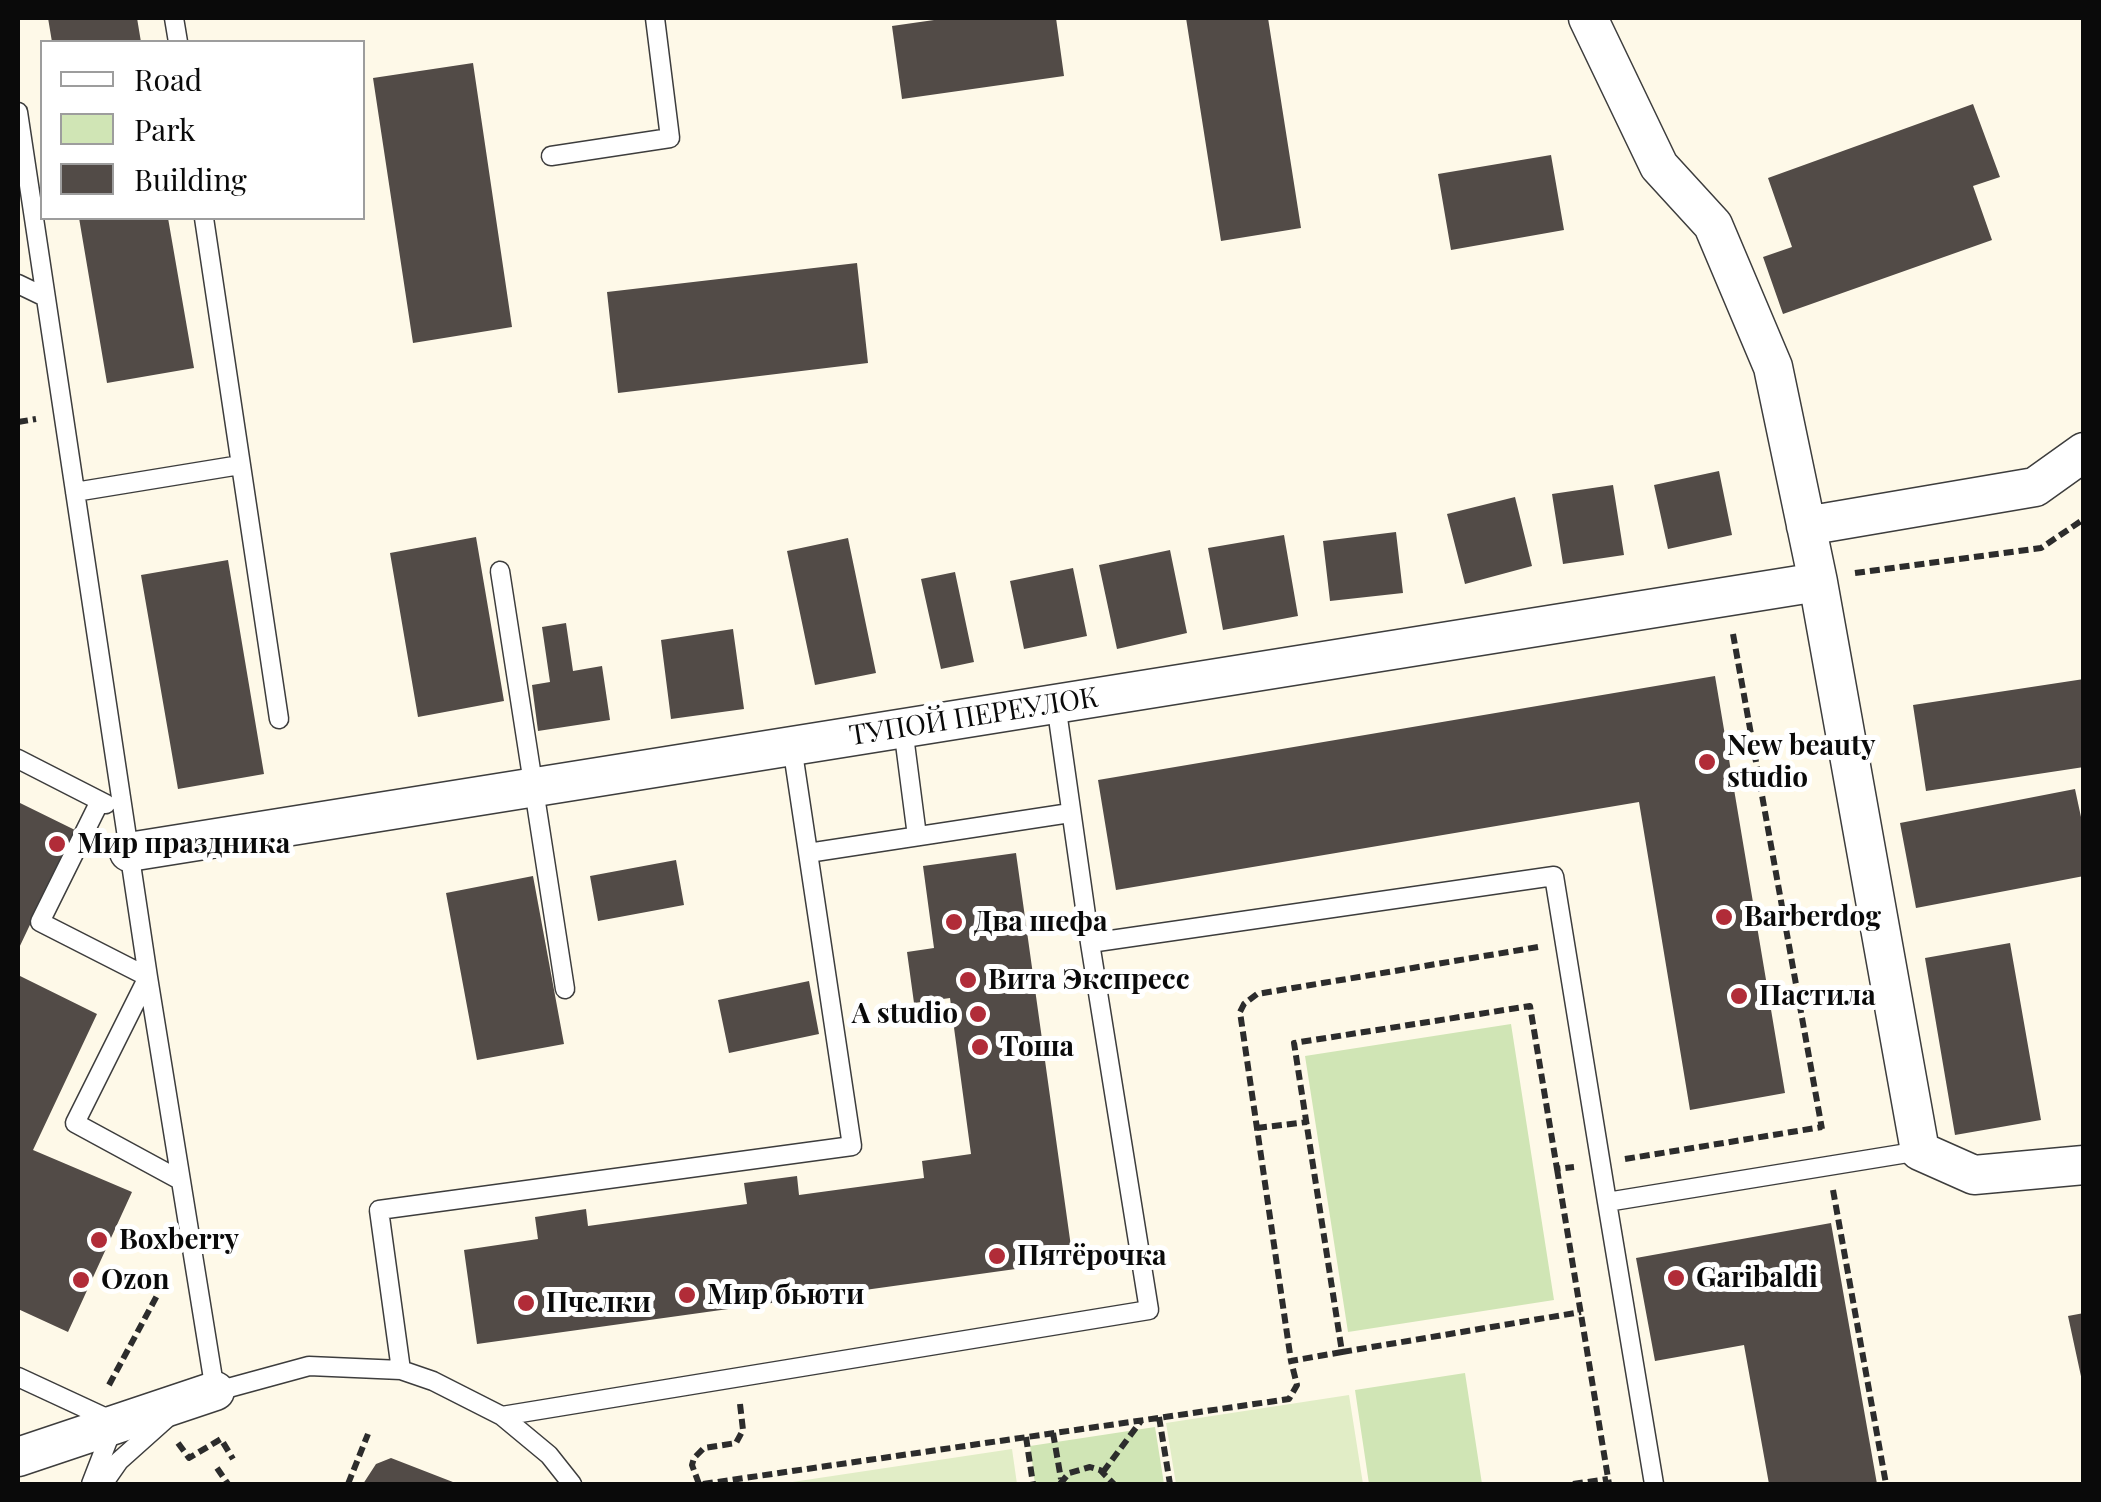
<!DOCTYPE html>
<html>
<head>
<meta charset="utf-8">
<style>
  body { margin:0 }
  #map { position:relative; width:2101px; height:1502px; overflow:hidden; background:#fef9e8; font-family:"Playfair Display",serif }
  canvas { display:block }
  .frame { position:absolute; inset:0; border:20px solid #0a0a0a; pointer-events:none }
  .legend { position:absolute; left:40px; top:40px; width:325px; height:180px; box-sizing:border-box; background:#fff; border:2px solid #9d9d9d; margin:0; padding:12px 18px; list-style:none; font-size:30px; color:#0a0a0a }
  .legend li { display:flex; align-items:center; gap:20px; height:50px }
  .legend b { width:50px; border:2px solid #9d9d9d }
</style>
</head>
<body>
<div id="map">
<canvas width="2101" height="1502"></canvas>
<div class="frame"></div>
<ul class="legend">
<li><b style="height:12px;background:#fff"></b>Road</li>
<li><b style="height:28px;background:#d0e5b5"></b>Park</li>
<li><b style="height:28px;background:#524b47"></b>Building</li>
</ul>
</div>
<script>
const ctx = document.querySelector('canvas').getContext('2d');
ctx.lineJoin = 'round';
function fillPath(path, color) { ctx.fillStyle = color; ctx.fill(path, 'evenodd'); }
const shape = rows => new Path2D(rows.map(r => 'M' + r).join(''));
function stroke(path, color, width, dash) { ctx.strokeStyle = color; ctx.lineWidth = width; ctx.lineCap = dash ? 'butt' : 'round'; ctx.setLineDash(dash || []); ctx.stroke(path); }
function write(font, color, halo, rows, align = 'center') {
  ctx.font = font + ' "Playfair Display",serif'; ctx.lineWidth = 10; ctx.setLineDash([]); ctx.textBaseline = 'middle'; ctx.strokeStyle = halo; ctx.fillStyle = color; for (const [text, x, y, turn = 0] of rows) {
    ctx.save(); ctx.translate(x, y); ctx.rotate((+turn || 0) * Math.PI / 180); ctx.textAlign = isNaN(turn) ? turn : align; if (halo) ctx.strokeText(text, 0, 0); ctx.fillText(text, 0, 0); ctx.restore();
  }
}
fillPath(shape([
  [1511,1024,1554,1300,1348,1332,1305,1056],
  [1465,1373,1482,1484,1369,1484,1355,1390],
  [1155,1427,1164,1484,1035,1484,1030,1446]
]), '#d0e5b5');
fillPath(shape([
  [1349,1395,1363,1484,1176,1484,1166,1423],
  [1012,1449,1017,1484,779,1484]
]), '#e1edc6');
fillPath(shape([
  [48,18,137,18,141,42,52,42],
  [948,18,1056,18,1064,76,902,99,892,26],
  [1186,18,1268,18,1301,228,1221,241],
  [473,63,512,327,413,343,373,78],
  [1973,104,2000,177,1973,186,1992,240,1783,314,1763,257,1792,247,1768,178],
  [1551,155,1564,230,1451,250,1438,174],
  [79,218,168,218,194,368,107,383],
  [857,263,868,363,618,393,607,292],
  [1719,471,1732,535,1668,549,1654,485],
  [1613,485,1624,555,1563,564,1552,494],
  [1515,497,1532,566,1465,584,1447,514],
  [1396,532,1403,593,1330,601,1323,541],
  [1284,535,1298,616,1223,630,1208,548],
  [476,537,504,701,418,717,390,553],
  [848,538,876,673,815,685,787,551],
  [1170,550,1187,633,1117,649,1099,565],
  [228,560,264,774,178,789,141,575],
  [1073,568,1087,636,1024,649,1010,581],
  [955,572,974,662,941,669,921,579],
  [566,623,573,671,602,666,610,720,538,731,532,685,550,682,542,627],
  [733,629,744,709,671,719,661,640],
  [1715,676,1785,1093,1690,1110,1639,802,1116,890,1098,780],
  [2084,679,2084,767,1926,791,1913,705],
  [2075,789,2084,831,2084,876,1916,908,1900,823],
  [18,802,75,830,18,950],
  [1016,853,1073,1261,477,1344,464,1250,538,1239,535,1217,586,1209,588,1226,747,1204,744,1183,797,1176,799,1195,924,1178,922,1161,971,1154,950,998,914,1003,907,952,934,948,923,866],
  [676,860,684,905,598,921,590,876],
  [533,876,564,1044,477,1060,446,893],
  [2010,943,2041,1120,1955,1135,1925,958],
  [18,975,97,1014,33,1150,132,1192,68,1332,18,1309],
  [809,981,819,1034,729,1053,718,1000],
  [1831,1223,1877,1484,1769,1484,1744,1345,1655,1361,1636,1258],
  [2084,1313,2084,1380,2082,1381,2068,1316],
  [391,1458,458,1484,363,1484,376,1464]
]), '#524b47');
const lane = shape([
  [174,18,178,42],
  [18,112,148,977,215,1391],
  [551,156,670,138,655,18],
  [204,218,279,719],
  [18,284,45,297],
  [75,492,240,465],
  [500,571,565,989],
  [1056,704,1090,943,1554,876,1607,1202],
  [903,728,917,836],
  [18,759,106,804],
  [100,801,40,922,148,977,75,1123,180,1180],
  [808,853,1070,813],
  [401,1370,379,1210,852,1146,792,746],
  [18,1377,115,1422,91,1484],
  [210,1393,309,1366,401,1370,433,1381,502,1416,549,1455,572,1484],
  [502,1416,1149,1310,1090,943],
  [103,1484,119,1461,166,1419],
  [1654,1484,1607,1202,1920,1151]
]);
const street = shape([
  [1588,18,1659,166,1713,225,1773,367,1818,582,1920,1151,1974,1175,2084,1165],
  [1806,526,2035,487,2084,452],
  [129,852,1818,582],
  [18,1457,215,1391]
]);
stroke(lane, '#3d3d3d', 21);
stroke(street, '#3d3d3d', 41);
stroke(shape([
  [18,422,36,419],
  [1855,573,2041,548,2084,519],
  [1733,634,1822,1129],
  [1538,947,1257,994,1244,1004,1240,1012,1291,1361,1342,1352,1294,1043,1530,1006,1557,1169,1574,1167],
  [1257,1128,1307,1122],
  [1625,1159,1822,1127],
  [1557,1169,1609,1484],
  [1833,1190,1886,1484],
  [1342,1352,1581,1312],
  [109,1385,167,1277],
  [1159,1417,1170,1484],
  [1053,1433,1061,1479],
  [1026,1437,1033,1484],
  [178,1443,189,1458,221,1439,233,1459],
  [217,1468,228,1484],
  [1103,1472,1141,1421],
  [348,1484,368,1434],
  [480,1484,480,1482],
  [699,1484,692,1465,694,1458,704,1448,736,1443,743,1430,740,1404],
  [703,1484,1289,1399,1297,1385,1291,1361],
  [1060,1484,1069,1473,1090,1467,1100,1470,1114,1484],
  [1573,1484,1608,1479]
]), '#2c2c2c', 6, [10, 5]);
stroke(lane, '#fff', 18);
stroke(street, '#fff', 38);
for (const [x, y, r, color] of [
  [1707,762,10,"#b12c38"],
  [57,844,10,"#b12c38"],
  [1724,917,10,"#b12c38"],
  [954,922,10,"#b12c38"],
  [968,980,10,"#b12c38"],
  [1739,996,10,"#b12c38"],
  [978,1014,10,"#b12c38"],
  [980,1047,10,"#b12c38"],
  [99,1240,10,"#b12c38"],
  [997,1256,10,"#b12c38"],
  [1676,1278,10,"#b12c38"],
  [81,1280,10,"#b12c38"],
  [687,1295,10,"#b12c38"],
  [526,1303,10,"#b12c38"]
]) { const dot = new Path2D(); dot.arc(x, y, r, 0, 2 * Math.PI); ctx.fillStyle = color; ctx.fill(dot); stroke(dot, '#fff', 4); }
write('28px', '#0a0a0a', '#fff', [
  ["ТУПОЙ ПЕРЕУЛОК",974,717,-9]
]);
write('bold 28px', '#0a0a0a', '#fff', [
  ["New beauty",1727,746],
  ["studio",1727,778],
  ["Мир праздника",77,844],
  ["Barberdog",1744,917],
  ["Два шефа",974,922],
  ["Вита Экспресс",988,980],
  ["Пастила",1759,996],
  ["A studio",958,1014,"right"],
  ["Тоша",1000,1047],
  ["Boxberry",119,1240],
  ["Пятёрочка",1017,1256],
  ["Garibaldi",1696,1278],
  ["Ozon",101,1280],
  ["Мир бьюти",707,1295],
  ["Пчелки",546,1303]
], 'left');
</script>
</body>
</html>
